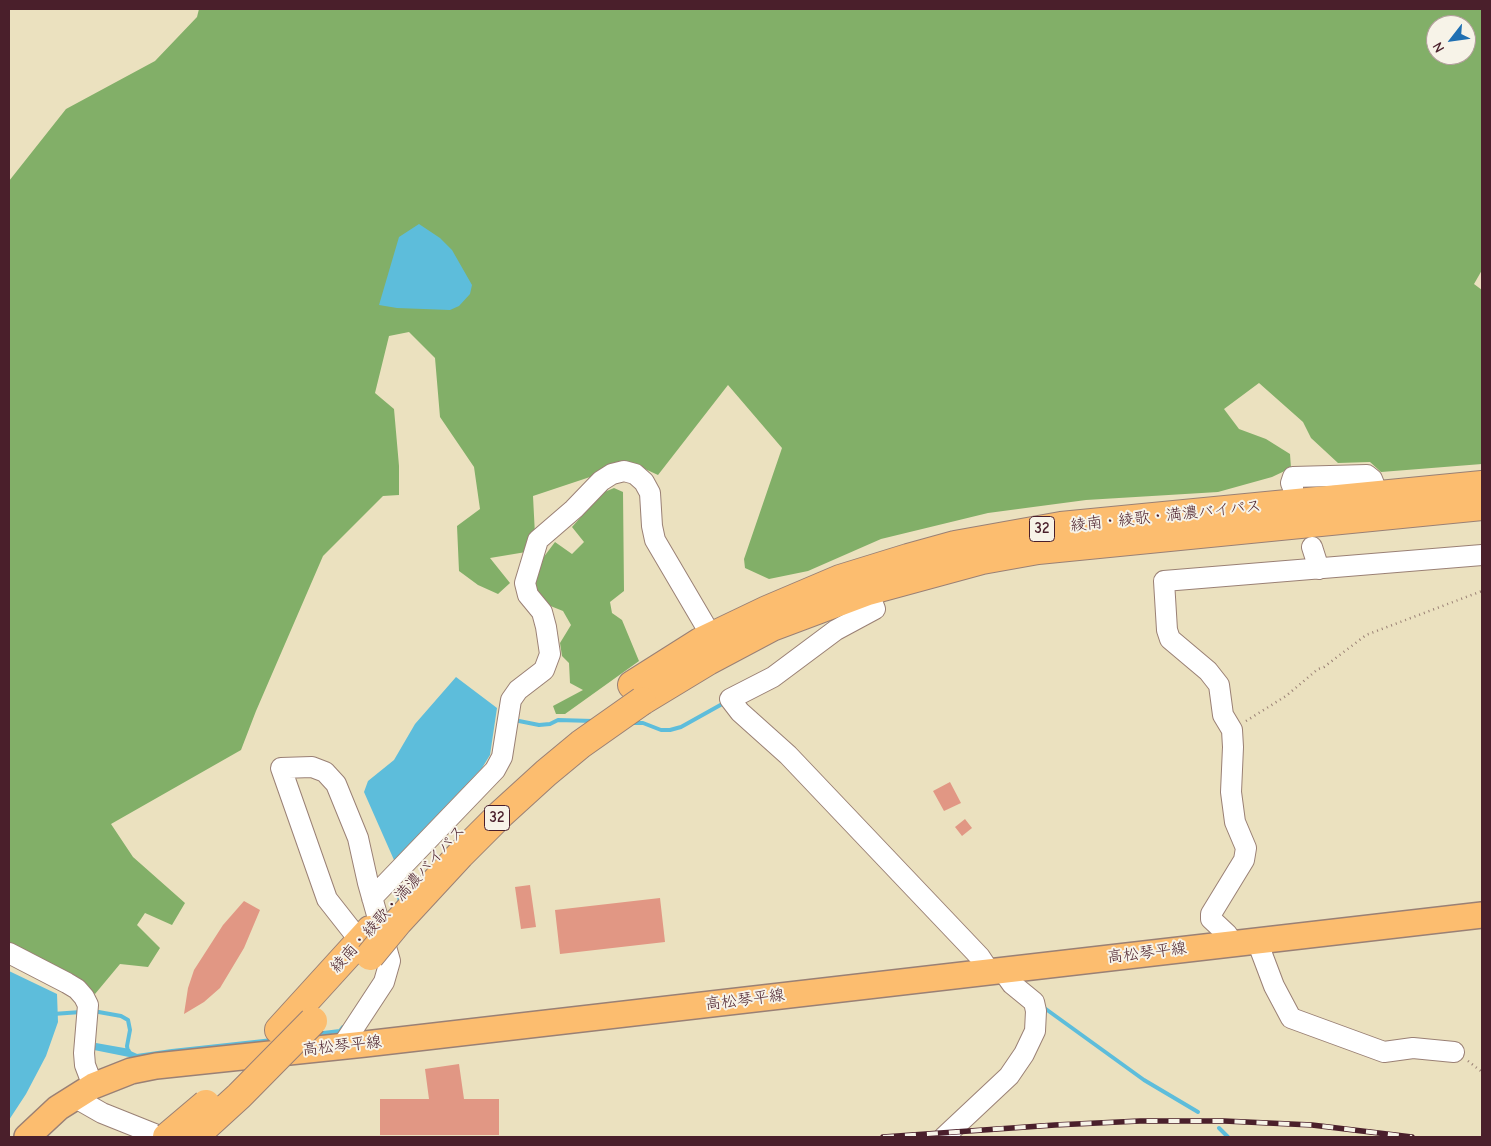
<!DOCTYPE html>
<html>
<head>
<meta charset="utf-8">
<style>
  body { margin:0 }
  #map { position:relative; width:1491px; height:1146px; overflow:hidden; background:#ebe1bf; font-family:"Comic Neue",sans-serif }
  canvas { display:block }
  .frame { position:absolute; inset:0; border:10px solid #4a1f2b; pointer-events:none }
  .north { position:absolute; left:1426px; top:15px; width:50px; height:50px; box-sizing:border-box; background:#f7f3e8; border:1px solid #b29e9c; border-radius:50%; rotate:240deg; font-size:14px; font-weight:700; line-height:20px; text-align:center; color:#4a1f2b }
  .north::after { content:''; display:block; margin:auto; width:18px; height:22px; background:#1f6fb2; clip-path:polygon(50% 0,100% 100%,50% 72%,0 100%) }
</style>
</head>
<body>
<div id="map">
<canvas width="1491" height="1146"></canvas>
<div class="frame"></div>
<div class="north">N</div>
</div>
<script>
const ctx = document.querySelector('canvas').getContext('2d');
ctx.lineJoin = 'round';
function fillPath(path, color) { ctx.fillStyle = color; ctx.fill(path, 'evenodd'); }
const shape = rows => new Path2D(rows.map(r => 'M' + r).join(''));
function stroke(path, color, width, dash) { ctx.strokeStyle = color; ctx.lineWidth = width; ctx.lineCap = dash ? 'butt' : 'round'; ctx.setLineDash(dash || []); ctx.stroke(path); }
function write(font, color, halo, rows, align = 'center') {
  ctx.font = font + ' "Comic Neue","Klee One",sans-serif'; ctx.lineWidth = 4; ctx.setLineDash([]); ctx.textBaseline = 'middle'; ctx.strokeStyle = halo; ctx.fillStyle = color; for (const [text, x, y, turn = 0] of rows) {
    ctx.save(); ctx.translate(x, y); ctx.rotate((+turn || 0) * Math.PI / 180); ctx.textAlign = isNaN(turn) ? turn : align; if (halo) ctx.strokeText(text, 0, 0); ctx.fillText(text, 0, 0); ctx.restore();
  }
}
fillPath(shape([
  [199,9,1482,9,1482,270,1474,284,1482,290,1482,464,1381,472,1370,462,1338,463,1311,438,1303,422,1259,383,1224,409,1239,429,1266,439,1290,454,1291,468,1272,477,1218,492,1086,500,988,513,881,539,808,571,769,579,745,568,744,559,782,448,728,385,658,475,632,463,533,496,535,535,526,552,490,558,510,583,498,594,478,585,459,571,457,526,480,509,474,467,440,417,435,358,409,332,389,336,375,393,394,409,399,466,399,495,383,496,323,556,256,711,241,750,111,824,133,857,185,903,172,925,145,913,137,925,160,948,148,967,120,964,95,994,9,944,9,181,66,109,155,61,197,17],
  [1436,25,1466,25,1466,55,1436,55],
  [614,488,623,492,624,591,610,602,612,613,622,620,639,661,565,714,556,714,553,706,583,690,570,683,569,663,562,656,560,643,571,625,563,611,538,601,534,584,543,558,555,542,572,554,584,542,572,527,602,493]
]), '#82af68');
fillPath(shape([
  [419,224,440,238,452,250,472,285,470,294,459,306,450,310,397,308,379,305,399,237],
  [456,677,497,708,490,755,482,768,394,860,364,792,368,781,394,760,415,724],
  [9,971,57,994,58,1022,46,1056,26,1094,9,1120],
  [96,1043,130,1049,132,1053,135,1053,134,1058,94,1050]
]), '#5dbddb');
stroke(shape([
  [514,720,539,725,550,724,558,720,593,721],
  [630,723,643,723,661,730,670,730,681,727,724,703],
  [398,887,400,905],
  [1043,1007,1144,1080,1198,1112],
  [93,1011,121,1016,128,1020,130,1030,127,1046,128,1052,137,1056,172,1051,273,1040],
  [53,1014,81,1012],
  [315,1034,340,1031,343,1027],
  [1219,1128,1228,1137]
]), '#5dbddb', 4);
fillPath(shape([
  [950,782,961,803,944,811,933,791],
  [965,819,972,828,962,836,955,827],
  [530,885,536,927,521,929,515,887],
  [660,898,665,942,560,954,555,910],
  [244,901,260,910,244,948,220,988,204,1002,184,1014,188,988,194,970,223,925],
  [459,1064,464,1099,499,1099,499,1135,380,1135,380,1099,429,1099,425,1069]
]), '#e19784');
const minor = shape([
  [1293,488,1291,483,1293,477,1367,475,1372,479,1374,484,1376,508],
  [1312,547,1319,569],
  [868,591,875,609,836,630,773,677,730,699,740,712,788,755,980,957,990,972],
  [372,898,495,770,502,757,511,700,518,690,544,670,550,654,546,627,542,612,528,595,525,583,538,540,574,509,601,481,612,474,624,471,635,474,644,482,650,493,652,526,655,540,712,637],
  [1257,941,1274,986,1291,1018,1384,1052,1413,1048,1454,1052],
  [1233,943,1227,934,1211,919,1211,914,1244,860,1246,848,1235,822,1231,792,1233,747,1232,730,1223,715,1219,685,1208,671,1170,639,1167,630,1164,581,1482,555],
  [9,953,67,983,77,989,84,997,88,1005,84,1053,85,1065,93,1086],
  [342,1046,384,982,390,961,368,883,358,838,336,784,325,772,312,767,281,768,327,899,360,941],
  [74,1097,102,1113,162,1137],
  [944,1137,1009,1076,1024,1054,1035,1031,1036,1011,1034,1002,1012,984,1002,970]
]);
const major = shape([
  [27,1137,58,1108,93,1086,131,1071,156,1066,365,1044,1482,915]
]);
const highway = shape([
  [632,685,700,642,767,610,840,579,908,558,955,545,1061,526,1482,485],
  [642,701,708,661,772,627,868,591,982,560,1038,550,1482,506],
  [279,1030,370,930]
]);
stroke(minor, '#9a8075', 22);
stroke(major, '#9a8075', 28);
stroke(highway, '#9a8075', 30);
stroke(shape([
  [1246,721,1286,696,1318,669,1324,667,1366,635,1482,591],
  [1468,1061,1482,1072]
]), '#9a8075', 2.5, [1, 4]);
stroke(minor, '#fff', 20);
stroke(major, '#fcbd6f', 25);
stroke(highway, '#fcbd6f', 28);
const rail = shape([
  [883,1137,1055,1125,1140,1121,1224,1121,1312,1125,1412,1137]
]);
stroke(rail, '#4a1f2b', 5.5);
stroke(rail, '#f7f3e8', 4, [11]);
const highwayBridge = shape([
  [370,956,398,922,460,855,501,814,546,773,581,744,642,701],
  [167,1137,206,1104],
  [194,1137,239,1096,313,1021]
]);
stroke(highwayBridge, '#9a8075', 30, []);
stroke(highwayBridge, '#fcbd6f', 28);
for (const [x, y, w] of [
  [1042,529,25],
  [497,818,25]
]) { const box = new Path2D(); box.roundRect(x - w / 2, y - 12.5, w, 25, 4); ctx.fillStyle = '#f7f3e8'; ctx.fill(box); stroke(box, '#4a1f2b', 1); }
write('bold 15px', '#4a1f2b', null, [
  ["32",1042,529],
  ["32",497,818]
]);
write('16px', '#4a1f2b', '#f7f3e8', [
  ["綾南・綾歌・満濃バイパス",1166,516,-6],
  ["綾南・綾歌・満濃バイパス",398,899,-48],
  ["高松琴平線",1147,953,-7],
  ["高松琴平線",745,1000,-7],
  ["高松琴平線",342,1046,-6]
]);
</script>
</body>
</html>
